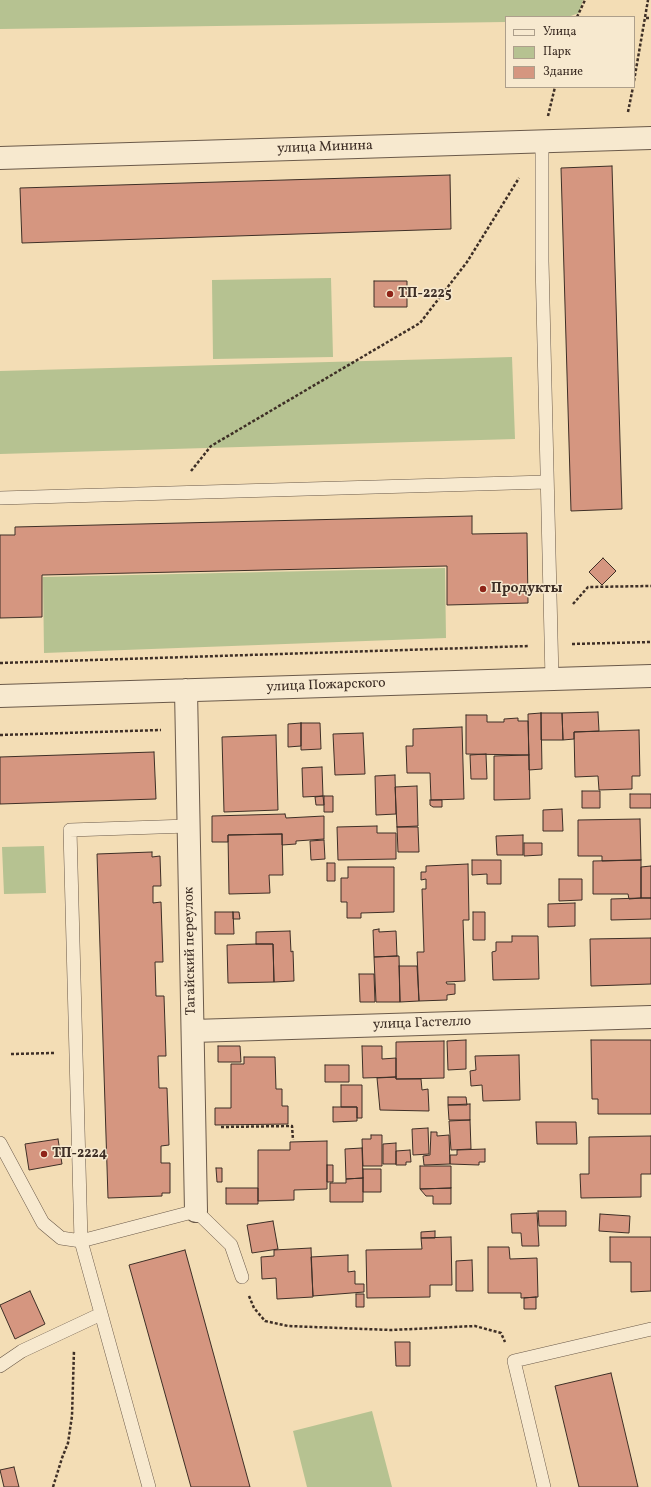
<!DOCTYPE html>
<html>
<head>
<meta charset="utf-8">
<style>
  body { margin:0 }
  #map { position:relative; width:651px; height:1487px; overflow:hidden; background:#f3ddb5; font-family:Vollkorn,serif }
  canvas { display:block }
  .legend { position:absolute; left:505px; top:16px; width:130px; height:72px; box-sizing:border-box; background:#f7e9cf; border:1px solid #ad9f8b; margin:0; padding:5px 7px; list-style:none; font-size:12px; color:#3e2f26 }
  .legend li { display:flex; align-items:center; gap:8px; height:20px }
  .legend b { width:20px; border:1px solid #ad9f8b }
</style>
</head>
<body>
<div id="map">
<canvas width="651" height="1487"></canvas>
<ul class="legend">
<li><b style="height:5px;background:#f7e9cf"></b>Улица</li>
<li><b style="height:11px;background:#b6c291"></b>Парк</li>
<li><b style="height:11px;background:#d59680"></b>Здание</li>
</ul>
</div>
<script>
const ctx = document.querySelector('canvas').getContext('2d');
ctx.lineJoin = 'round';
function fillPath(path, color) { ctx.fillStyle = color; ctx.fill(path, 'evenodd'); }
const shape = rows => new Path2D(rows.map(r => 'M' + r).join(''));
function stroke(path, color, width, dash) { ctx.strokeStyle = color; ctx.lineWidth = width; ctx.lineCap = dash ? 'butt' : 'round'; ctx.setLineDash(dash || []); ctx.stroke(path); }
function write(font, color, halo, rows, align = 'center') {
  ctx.font = font + ' Vollkorn,serif'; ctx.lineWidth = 3; ctx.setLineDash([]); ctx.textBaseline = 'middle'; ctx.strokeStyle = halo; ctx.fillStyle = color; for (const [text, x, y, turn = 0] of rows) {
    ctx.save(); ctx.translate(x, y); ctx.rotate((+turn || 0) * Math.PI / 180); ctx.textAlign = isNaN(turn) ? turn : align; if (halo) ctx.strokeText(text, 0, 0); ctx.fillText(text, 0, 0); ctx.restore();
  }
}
fillPath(shape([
  [0,0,583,0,579,13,568,17,506,17,506,22,0,29],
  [331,278,333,357,213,359,212,280],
  [512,357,515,439,0,454,0,371],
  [445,568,446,638,44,653,43,577],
  [44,846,46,893,4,894,2,847],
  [372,1411,392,1487,307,1487,293,1431]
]), '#b6c291');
const building = shape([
  [612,166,622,509,571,511,561,168,612,166],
  [450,175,451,229,22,243,20,188,450,175],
  [374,281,407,281,407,307,374,307,374,281],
  [472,516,472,534,527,533,528,603,447,605,447,566,42,575,42,617,0,618,0,535,15,535,15,527,472,516],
  [603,558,616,571,602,585,589,572,603,558],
  [598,712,599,731,574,732,574,739,563,740,562,713,598,712],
  [541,713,542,769,529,770,528,714,541,713],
  [541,713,562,713,563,740,541,740,541,713],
  [466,715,487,715,487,722,504,722,504,719,518,718,518,721,528,721,529,755,466,754,466,715],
  [301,723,320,723,321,749,301,750,301,723],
  [301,723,301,746,288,747,288,724,301,723],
  [462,727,464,799,431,800,430,773,407,773,406,746,413,746,413,729,462,727],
  [639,730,640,776,632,776,632,789,599,790,598,776,575,777,574,732,639,730],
  [363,733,365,774,335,775,333,734,363,733],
  [276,735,278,810,224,812,222,737,276,735],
  [154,752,156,799,0,804,0,757,154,752],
  [486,754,487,779,471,779,470,755,486,754],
  [529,755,530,799,494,800,494,756,529,755],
  [322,767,323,796,303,797,302,768,322,767],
  [395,775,396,814,376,815,375,776,395,775],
  [417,786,418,826,397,827,395,787,417,786],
  [582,791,600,791,600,808,582,808,582,791],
  [630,794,651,794,651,808,630,808,630,794],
  [323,796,324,805,316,805,315,797,323,796],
  [324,796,333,796,333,812,324,812,324,796],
  [430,800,442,800,442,807,433,807,430,805,430,800],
  [562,809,563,831,543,831,543,810,562,809],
  [285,814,286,818,324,816,324,839,296,841,296,844,282,845,282,834,228,835,228,842,212,842,212,816,285,814],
  [640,819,641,860,602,861,602,856,578,856,578,820,640,819],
  [377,826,377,833,396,833,396,859,338,860,337,827,377,826],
  [397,827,418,827,419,852,398,852,397,827],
  [282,834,283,875,269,875,270,893,229,894,228,835,282,834],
  [523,835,523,855,497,855,496,836,523,835],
  [324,840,325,859,311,860,310,841,324,840],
  [524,843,542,843,542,855,524,856,524,843],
  [152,852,152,857,160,856,161,886,153,886,153,903,161,902,163,962,155,962,156,996,164,996,166,1056,158,1056,159,1088,167,1088,169,1145,161,1146,161,1163,170,1163,170,1193,162,1193,162,1196,108,1198,97,854,152,852],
  [472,860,501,860,501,884,487,884,487,874,472,875,472,860],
  [641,860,641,898,629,899,628,894,593,894,593,861,641,860],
  [327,863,335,863,335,881,327,881,327,863],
  [468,864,469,920,463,920,465,981,446,982,447,984,455,984,455,994,447,995,447,1000,419,1001,417,952,424,952,422,889,426,889,426,879,421,880,421,872,426,872,426,866,468,864],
  [651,866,651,898,641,898,641,867,651,866],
  [348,867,394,867,394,912,361,913,361,918,347,918,347,902,341,902,341,878,348,878,348,867],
  [559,879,582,879,582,900,559,901,559,879],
  [641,898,651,898,651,919,611,920,611,899,641,898],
  [575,903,575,926,548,927,548,904,575,903],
  [215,912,233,912,234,934,215,934,215,912],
  [233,912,239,912,240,919,233,919,233,912],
  [473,912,485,912,485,940,473,940,473,912],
  [379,929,379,932,396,931,397,956,374,957,373,930,379,929],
  [290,931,291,952,293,951,294,981,274,982,273,944,256,944,256,932,290,931],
  [512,936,538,936,539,979,493,980,492,952,496,951,496,942,512,942,512,936],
  [651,938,651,984,591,986,590,939,651,938],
  [256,944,273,944,274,982,228,983,227,945,256,944],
  [397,956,399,956,400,1002,376,1002,374,957,397,956],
  [399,966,417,966,419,1001,400,1002,399,966],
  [359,974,374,974,375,1002,360,1002,359,974],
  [466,1040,466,1069,448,1070,447,1041,466,1040],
  [591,1040,651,1040,651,1114,598,1114,598,1099,592,1099,591,1040],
  [444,1041,444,1078,396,1079,396,1042,444,1041],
  [218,1046,240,1046,241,1062,218,1062,218,1046],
  [362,1046,382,1046,382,1059,396,1058,396,1077,363,1078,362,1046],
  [519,1055,520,1100,483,1101,482,1085,471,1086,470,1071,476,1070,475,1056,519,1055],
  [244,1057,275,1057,276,1089,282,1089,282,1106,288,1106,288,1124,215,1125,215,1108,231,1108,231,1064,244,1064,244,1057],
  [325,1065,349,1065,349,1082,325,1082,325,1065],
  [396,1077,396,1079,421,1079,422,1090,428,1089,429,1111,380,1110,377,1078,396,1077],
  [341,1085,362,1085,362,1118,357,1118,357,1107,341,1107,341,1085],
  [448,1097,466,1097,467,1105,448,1105,448,1097],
  [470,1104,470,1120,449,1120,448,1105,470,1104],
  [333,1107,357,1107,357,1121,333,1122,333,1107],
  [470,1120,471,1149,451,1150,449,1121,470,1120],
  [536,1122,576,1122,577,1144,537,1144,536,1122],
  [428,1128,429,1154,413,1155,412,1129,428,1128],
  [431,1132,437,1132,437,1136,449,1135,450,1164,424,1165,423,1156,430,1155,431,1132],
  [371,1135,382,1135,382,1166,363,1166,362,1139,371,1139,371,1135],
  [651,1136,651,1174,641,1174,641,1197,581,1198,580,1174,589,1174,589,1137,651,1136],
  [58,1139,62,1164,29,1170,25,1144,58,1139],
  [327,1141,327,1189,294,1190,294,1200,258,1201,258,1150,290,1150,290,1142,327,1141],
  [396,1143,396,1164,383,1164,383,1144,396,1143],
  [362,1148,363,1178,346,1179,345,1149,362,1148],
  [485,1149,485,1162,479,1162,479,1165,450,1164,450,1155,457,1155,457,1150,485,1149],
  [410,1150,411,1162,406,1162,406,1165,396,1165,396,1151,410,1150],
  [327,1165,333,1165,333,1182,327,1182,327,1165],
  [420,1166,451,1166,451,1188,420,1189,420,1166],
  [216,1168,222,1168,222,1182,217,1182,216,1168],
  [363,1169,381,1169,381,1192,363,1192,363,1169],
  [363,1178,363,1202,330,1202,330,1183,346,1183,346,1179,363,1178],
  [226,1188,258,1188,258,1204,226,1204,226,1188],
  [451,1188,451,1204,433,1204,433,1196,426,1196,420,1189,451,1188],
  [538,1211,566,1211,566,1226,539,1226,538,1211],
  [537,1213,539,1246,522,1246,521,1233,512,1233,511,1214,537,1213],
  [600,1214,630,1216,629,1233,599,1231,600,1214],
  [273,1221,278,1249,252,1253,247,1225,273,1221],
  [435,1231,435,1238,421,1238,421,1232,435,1231],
  [451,1237,452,1285,430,1285,430,1297,367,1298,366,1250,422,1249,421,1238,451,1237],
  [610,1237,651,1237,651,1291,631,1292,631,1262,610,1262,610,1237],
  [488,1247,509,1247,510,1259,537,1258,538,1297,521,1298,521,1293,488,1293,488,1247],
  [311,1248,313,1297,277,1299,276,1278,262,1279,261,1257,274,1256,274,1250,311,1248],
  [185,1250,250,1487,191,1487,162,1383,129,1265,185,1250],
  [348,1255,348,1272,355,1271,355,1284,364,1284,364,1292,313,1296,311,1257,348,1255],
  [472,1260,473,1291,456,1291,456,1261,472,1260],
  [30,1291,45,1324,15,1339,0,1305,30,1291],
  [356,1294,364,1294,364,1307,356,1307,356,1294],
  [536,1297,536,1309,524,1309,524,1298,536,1297],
  [395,1342,410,1342,410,1366,396,1366,395,1342],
  [611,1373,638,1487,579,1487,555,1386,611,1373],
  [14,1467,19,1487,4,1487,0,1470,14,1467]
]);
fillPath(building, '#d59680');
stroke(building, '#3e2f26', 1);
const service = shape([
  [542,141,542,261,552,679],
  [0,498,546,482],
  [188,826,70,830,81,1241,196,1211,231,1245,242,1277],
  [0,1143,43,1223,61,1238,81,1241,149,1487],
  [0,1366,22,1351,101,1314],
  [544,1487,514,1361,651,1329]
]);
const minor = shape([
  [0,158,651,138],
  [186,690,196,1211],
  [0,696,651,676],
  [193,1031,651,1017]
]);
stroke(service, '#6b5a4a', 14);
stroke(minor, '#6b5a4a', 24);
stroke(shape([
  [577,17,585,0],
  [646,18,651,18],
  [634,81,648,0],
  [628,112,633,87],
  [548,116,555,87],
  [191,471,211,446,420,323,467,262,519,178],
  [573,604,588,587,651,586],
  [572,644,651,642],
  [0,663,529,646],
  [0,735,161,730],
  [11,1054,54,1053],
  [221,1127,292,1126,293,1140],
  [249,1296,254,1308,265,1321,288,1326,391,1330,475,1326,501,1333,505,1342],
  [53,1487,62,1458,68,1443,72,1416,74,1350]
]), '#3e2f26', 2.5, [3, 2]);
stroke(service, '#f7e9cf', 13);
stroke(minor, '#f7e9cf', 22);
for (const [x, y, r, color] of [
  [390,294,4,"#8f2418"],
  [483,589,4,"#8f2418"],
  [44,1154,4,"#8f2418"]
]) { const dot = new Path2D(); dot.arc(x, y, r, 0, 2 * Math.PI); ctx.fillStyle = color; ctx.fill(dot); stroke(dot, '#f7e9cf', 1.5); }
write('14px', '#3e2f26', '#f7e9cf', [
  ["улица Минина",325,148,-2],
  ["улица Пожарского",326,686,-2],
  ["Тагайский переулок",191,951,-91],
  ["улица Гастелло",422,1024,-2]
]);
write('bold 14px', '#3e2f26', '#f7e9cf', [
  ["ТП-2225",398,294],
  ["Продукты",491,589],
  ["ТП-2224",52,1154]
], 'left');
</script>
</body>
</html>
